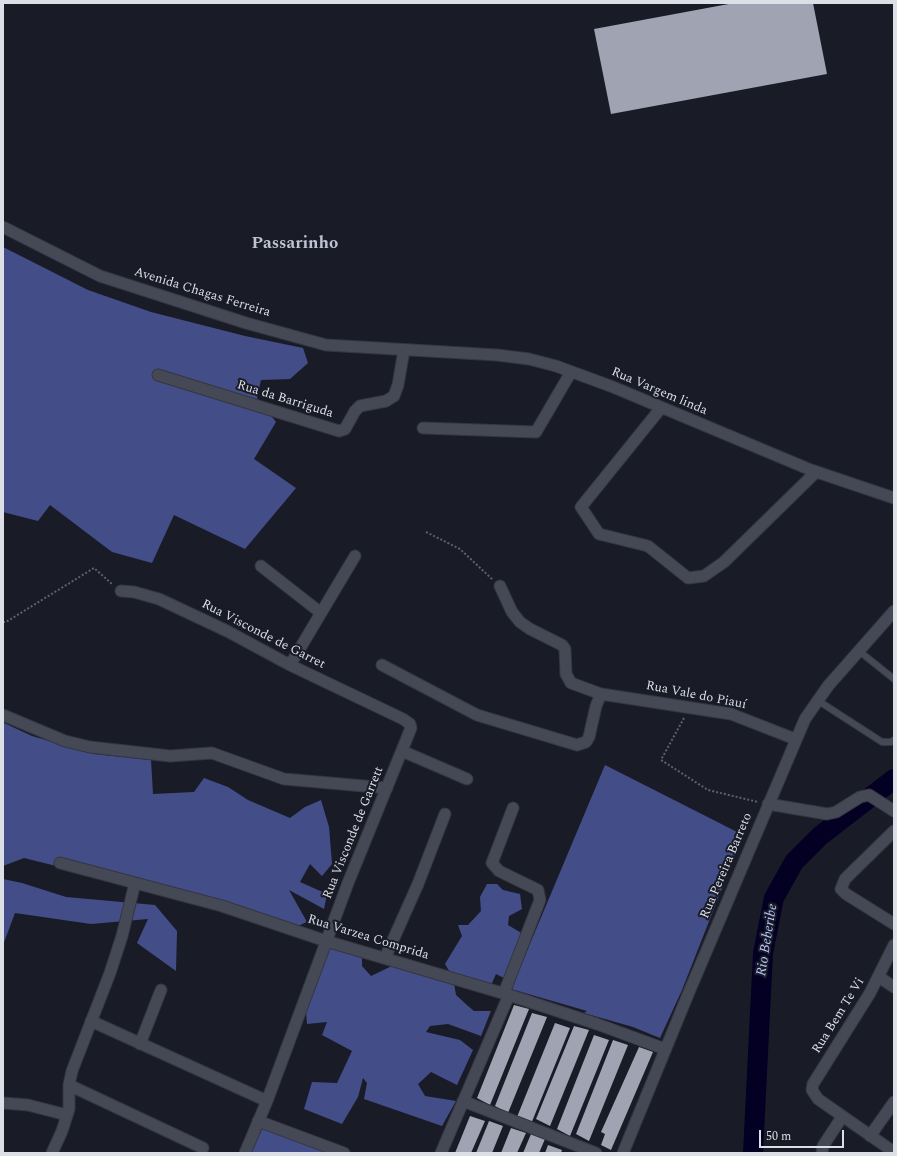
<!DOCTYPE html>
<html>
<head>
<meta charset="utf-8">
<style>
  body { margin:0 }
  #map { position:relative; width:897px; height:1156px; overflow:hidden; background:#191c27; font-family:Spectral,serif }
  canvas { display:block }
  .frame { position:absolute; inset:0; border:4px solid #dddfe7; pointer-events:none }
  .scale { position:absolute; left:759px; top:1130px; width:85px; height:18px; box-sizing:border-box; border:2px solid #dddfe7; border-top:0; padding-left:5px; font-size:12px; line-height:14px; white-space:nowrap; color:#dddfe7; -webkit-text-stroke:3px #191c27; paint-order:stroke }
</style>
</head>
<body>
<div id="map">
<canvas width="897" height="1156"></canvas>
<div class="frame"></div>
<div class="scale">50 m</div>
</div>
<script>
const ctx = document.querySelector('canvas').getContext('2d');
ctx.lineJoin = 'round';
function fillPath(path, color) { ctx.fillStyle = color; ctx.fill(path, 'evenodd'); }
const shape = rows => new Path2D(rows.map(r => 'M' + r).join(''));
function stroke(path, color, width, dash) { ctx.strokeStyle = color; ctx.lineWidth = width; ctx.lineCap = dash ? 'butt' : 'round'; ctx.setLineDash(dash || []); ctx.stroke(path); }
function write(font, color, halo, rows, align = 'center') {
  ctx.font = font + ' Spectral,serif'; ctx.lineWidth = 4; ctx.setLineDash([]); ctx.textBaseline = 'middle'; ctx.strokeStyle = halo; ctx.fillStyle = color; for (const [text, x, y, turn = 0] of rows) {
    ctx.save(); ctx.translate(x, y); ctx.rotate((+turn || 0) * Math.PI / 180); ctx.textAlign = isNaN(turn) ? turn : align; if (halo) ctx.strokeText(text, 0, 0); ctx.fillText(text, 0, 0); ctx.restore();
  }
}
fillPath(shape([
  [3,247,88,290,151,312,245,336,303,348,308,363,290,379,261,380,257,398,276,422,254,459,296,488,245,549,174,515,152,563,112,552,50,505,38,521,3,512],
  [4,723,32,736,94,754,151,760,153,794,194,792,204,778,228,787,248,800,290,818,305,807,321,800,329,827,332,864,322,876,310,864,300,882,327,894,324,909,289,890,307,922,298,926,24,858,3,866],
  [605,765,743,835,682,990,660,1038,633,1027,584,1013,587,1011,511,989],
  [3,879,22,883,66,897,155,905,177,931,176,971,137,943,148,919,91,924,15,913,3,945],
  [487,884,497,884,503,890,520,894,522,909,509,916,508,925,523,934,506,979,496,974,492,983,475,984,454,979,445,964,462,936,458,925,468,925,481,911,480,897],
  [330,942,362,958,362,966,371,976,394,965,454,983,456,995,468,1006,474,1011,491,1011,481,1036,448,1024,430,1026,426,1032,460,1040,473,1050,457,1085,431,1072,418,1084,425,1096,456,1101,442,1126,364,1099,367,1083,363,1078,358,1097,342,1124,304,1109,312,1082,337,1083,352,1051,322,1035,327,1022,307,1024,306,1011],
  [263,1127,328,1153,251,1153]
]), '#434e89');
stroke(shape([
  [753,1153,763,953,774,898,794,862,820,836,894,779]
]), '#030024', 20);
fillPath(shape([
  [734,3,813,3,827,74,611,114,594,29],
  [514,1005,529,1009,490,1105,477,1098],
  [532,1013,547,1017,508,1113,495,1106],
  [555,1023,570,1028,531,1124,517,1117],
  [574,1026,589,1030,550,1126,536,1119],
  [594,1035,609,1040,570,1136,557,1129],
  [613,1040,628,1045,589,1141,576,1134],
  [639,1047,653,1052,611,1150,601,1145,605,1134,601,1132],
  [470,1116,485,1121,471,1153,455,1153],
  [489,1121,503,1126,492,1153,476,1153],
  [511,1128,526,1133,517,1153,501,1153],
  [531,1134,545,1139,539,1153,523,1153],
  [548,1145,562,1150,561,1153,545,1153]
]), '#9fa3b2');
const service = shape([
  [859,651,894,679],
  [817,700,882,742,891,742,894,740]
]);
const minor = shape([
  [3,227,100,276,246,323,326,345,497,355,529,359,556,366,613,387,811,470,894,498],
  [158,375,339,431,345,429,355,411,360,406,386,401,394,396,398,385,404,350],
  [661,408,581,507,599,534,648,546,688,578,704,576,724,562,816,472],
  [423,428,536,432,571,372],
  [261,566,321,613],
  [500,586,512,612,520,622,530,629,562,645,565,649,566,674,571,683,601,694,731,714,795,739],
  [121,591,134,592,159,599,227,631,290,665,403,719,410,724,411,728,348,883,267,1101,245,1153],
  [290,665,355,556],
  [382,665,477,715,577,745,586,742,589,737,596,706,601,694],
  [3,715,65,741,90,747,170,756,212,753,284,779,387,788],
  [402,751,467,779],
  [768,804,827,814,836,812,860,797,869,795,894,811],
  [894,831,845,879,841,889,846,894,894,924],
  [60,863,222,906,326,941,509,995,597,1024,665,1049],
  [894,945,870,993,813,1084,812,1090,818,1099,894,1152],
  [385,958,418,884,445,814],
  [879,977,894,987],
  [504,993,540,900,538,890,499,871,492,863,513,808],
  [91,1021,267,1101],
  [140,1044,161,990],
  [69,1085,203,1148],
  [463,1101,596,1153],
  [3,1103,28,1105,67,1115],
  [258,1121,344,1153],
  [870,1136,894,1102],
  [52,1153,62,1131,69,1109,69,1085,72,1071,110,973,122,936,135,883],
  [441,1153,509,995],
  [623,1153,689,992,805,719,828,686,894,611],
  [822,1153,823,1146,842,1117]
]);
stroke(service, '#35363f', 8);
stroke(minor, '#35363f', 13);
stroke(shape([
  [426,532,460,549,493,580],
  [3,622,6,622,94,568,112,584],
  [684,718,661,760,708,790,758,802]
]), '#5e616b', 2, [2, 2]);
stroke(service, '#454956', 6);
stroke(minor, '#454956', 11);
write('13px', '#dddfe7', '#191c27', [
  ["Avenida Chagas Ferreira",202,293,17],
  ["Rua Vargem linda",659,392,23],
  ["Rua da Barriguda",285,400,17],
  ["Rua Visconde de Garret",263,635,27],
  ["Rua Vale do Piauí",696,696,11],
  ["Rua Visconde de Garrett",354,833,-68],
  ["Rua Pereira Barreto",727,866,-67],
  ["Rua Varzea Comprida",368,938,17],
  ["Rua Bem Te Vi",839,1016,-58]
]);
write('italic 14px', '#b9c7fc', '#191c27', [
  ["Rio Beberibe",768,940,-81]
]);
write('bold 17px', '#bec2d1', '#191c27', [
  ["Passarinho",295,245]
]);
</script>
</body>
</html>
